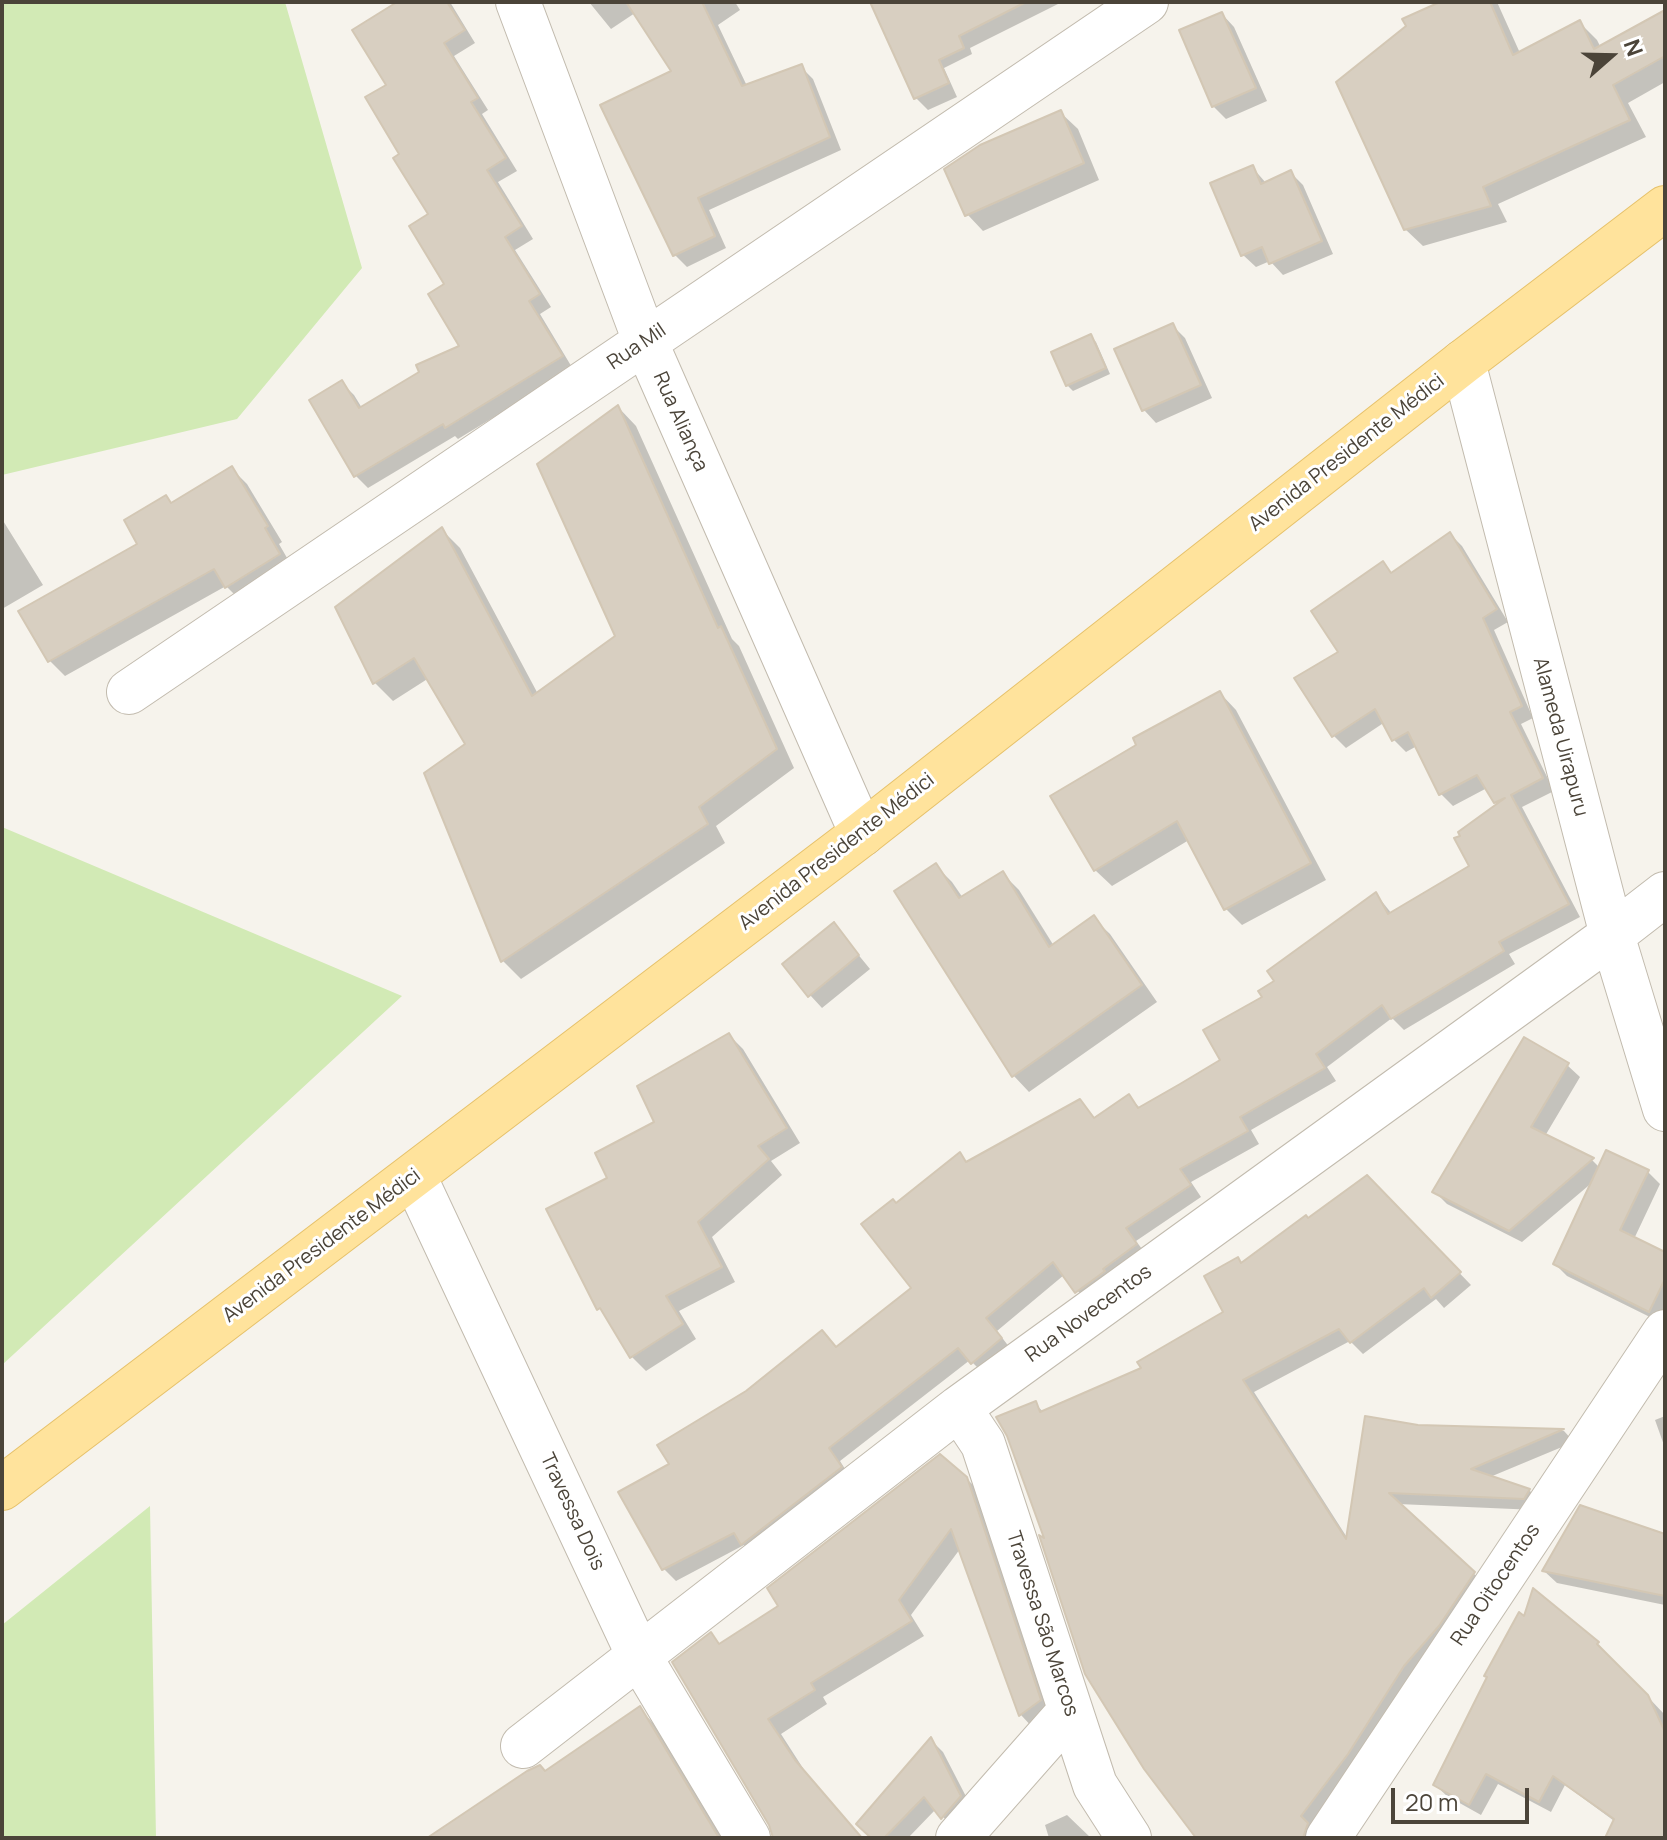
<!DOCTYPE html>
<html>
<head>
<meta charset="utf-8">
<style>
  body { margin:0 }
  #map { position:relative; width:1667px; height:1840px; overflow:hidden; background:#f6f3ec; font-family:Manrope,sans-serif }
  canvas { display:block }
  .frame { position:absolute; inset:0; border:4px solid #4b4439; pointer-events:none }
  .north { position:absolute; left:1571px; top:16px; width:80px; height:80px; -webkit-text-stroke:6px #fff; paint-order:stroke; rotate:70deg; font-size:22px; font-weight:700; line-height:32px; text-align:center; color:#4b4439 }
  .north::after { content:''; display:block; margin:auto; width:28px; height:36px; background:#4b4439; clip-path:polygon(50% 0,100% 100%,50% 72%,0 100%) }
  .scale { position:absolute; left:1391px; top:1788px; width:138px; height:36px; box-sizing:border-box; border:4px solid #4b4439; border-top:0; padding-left:10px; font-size:24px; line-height:28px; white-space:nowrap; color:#4b4439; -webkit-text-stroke:6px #fff; paint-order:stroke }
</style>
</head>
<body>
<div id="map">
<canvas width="1667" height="1840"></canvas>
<div class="frame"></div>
<div class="north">N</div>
<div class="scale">20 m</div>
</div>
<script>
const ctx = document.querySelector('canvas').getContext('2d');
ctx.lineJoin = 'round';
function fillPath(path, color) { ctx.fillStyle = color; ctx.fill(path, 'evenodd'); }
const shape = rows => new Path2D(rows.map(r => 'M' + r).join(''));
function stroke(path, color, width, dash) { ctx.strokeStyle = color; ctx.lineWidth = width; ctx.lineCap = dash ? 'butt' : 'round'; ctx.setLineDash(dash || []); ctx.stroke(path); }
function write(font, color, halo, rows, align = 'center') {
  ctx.font = font + ' Manrope,sans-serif'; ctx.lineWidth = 6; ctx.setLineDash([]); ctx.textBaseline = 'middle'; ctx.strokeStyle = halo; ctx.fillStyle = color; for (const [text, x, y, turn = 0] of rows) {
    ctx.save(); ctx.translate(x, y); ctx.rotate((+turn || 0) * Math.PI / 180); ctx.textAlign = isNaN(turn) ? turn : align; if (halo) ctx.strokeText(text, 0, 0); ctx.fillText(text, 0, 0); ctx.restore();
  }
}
fillPath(shape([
  [2,2,285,2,362,268,237,419,2,475],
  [2,827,402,996,2,1365],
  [150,1506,156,1838,2,1838,2,1625]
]), '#d2eab5');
fillPath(shape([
  [401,2,450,2,475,43,454,56,488,110,482,114,517,171,498,182,533,239,515,250,551,307,540,314,573,369,458,439,455,436,368,488,356,476,311,401,342,383,354,395,362,408,462,347,431,215,402,155,389,85],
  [589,2,735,2,740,10,718,25,747,86,801,67,813,79,841,150,709,210,726,248,687,267,675,255,602,106,674,72,635,13,611,29],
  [872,2,1062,2,970,48,972,54,944,68,957,97,928,110,916,98],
  [1446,2,1497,2,1520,53,1580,23,1597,40,1601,48,1665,21,1665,82,1628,103,1646,137,1498,204,1507,222,1423,246,1405,229],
  [1222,14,1234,27,1267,101,1226,119,1213,106],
  [1061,113,1078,129,1099,180,983,231,967,214],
  [1252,167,1266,183,1291,173,1303,185,1333,254,1283,275,1270,261,1256,267,1243,255],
  [1172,325,1185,338,1212,398,1156,423,1144,410],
  [1091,337,1096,342,1110,374,1073,391,1067,385],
  [618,407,636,426,732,639,739,646,794,768,716,826,725,843,521,979,503,961,426,774,468,744,429,678,393,701,375,683,442,530,460,548,538,694,618,636],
  [232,469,247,484,282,542,279,544,294,570,242,602,226,586,65,676,50,661,140,545,166,498,173,505],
  [2,519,43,585,2,609],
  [1450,534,1462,546,1508,622,1494,630,1533,718,1521,724,1554,791,1522,807,1580,917,1509,954,1515,964,1404,1030,1392,1018,1327,1067,1336,1081,1251,1130,1259,1144,1191,1182,1201,1197,1136,1241,1148,1257,1089,1304,1064,1275,997,1331,1013,1352,984,1374,970,1360,840,1461,852,1480,755,1556,744,1545,676,1581,664,1569,671,1464,837,1349,914,1288,897,1206,960,1155,968,1163,1080,1101,1096,1119,1129,1097,1141,1109,1222,1061,1277,981,1376,894,1392,914,1472,866,1499,805,1487,788,1453,806,1441,794,1417,746,1406,752,1394,740,1385,722,1346,748,1334,736,1341,653,1383,564,1393,574],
  [1220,693,1236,710,1326,880,1242,925,1225,908,1189,840,1112,886,1095,870],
  [936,866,952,882,963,898,1003,874,1019,890,1054,946,1093,918,1110,934,1157,1002,1029,1092,1013,1075],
  [834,925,870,969,822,1008,810,995],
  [729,1035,743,1049,800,1143,771,1161,782,1175,712,1237,735,1282,679,1311,696,1339,646,1371,632,1357,608,1317,599,1308,610,1178],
  [1567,1065,1580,1077,1545,1136,1592,1160,1600,1168,1647,1171,1660,1184,1634,1239,1665,1254,1665,1316,1662,1323,1567,1276,1555,1264,1594,1181,1522,1242,1447,1204,1435,1192],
  [1367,1177,1471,1285,1444,1308,1436,1299,1363,1354,1350,1341,1254,1392,1348,1539,1418,1427,1564,1431,1574,1442,1490,1477,1529,1490,1541,1502,1536,1510,1398,1504,1486,1585,1311,1838,1198,1838,1048,1544,1035,1403,1044,1413,1143,1369,1226,1312,1238,1260,1243,1264],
  [1665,1416,1665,1448,1655,1420],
  [966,1478,981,1493,1053,1714,1034,1729,1021,1715,960,1549,911,1615,924,1636,823,1697,827,1704,781,1734,808,1776,862,1838,775,1838,711,1635,721,1645,781,1607],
  [1665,1536,1665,1605,1557,1583,1544,1571],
  [1597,1643,1665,1715,1665,1819,1632,1834,1565,1785,1551,1812,1498,1784,1481,1815,1447,1796,1435,1785],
  [640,1709,653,1723,723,1838,431,1838,546,1773],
  [931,1740,943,1752,973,1810,955,1830,936,1809,908,1838,872,1838],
  [1067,1815,1091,1838,1049,1838,1045,1825]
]), '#0003');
const building = shape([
  [397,2,447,2,465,30,444,43,478,98,471,102,506,158,487,170,522,226,505,237,540,294,529,301,563,356,445,428,443,424,354,477,309,400,342,380,359,408,419,372,416,365,459,346,428,294,444,284,409,226,428,214,393,158,399,154,365,97,386,85,352,30,397,2],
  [626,2,702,2,742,86,802,64,830,137,698,198,715,236,673,256,600,105,671,71,626,2],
  [870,2,1026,2,959,36,964,48,939,60,949,83,914,99,870,2],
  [1440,2,1490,2,1513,55,1580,20,1594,49,1665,10,1665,56,1613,85,1630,120,1483,187,1491,206,1404,230,1336,82,1406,26,1402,19,1440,2],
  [1222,12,1256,88,1212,107,1179,30,1222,12],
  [1061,110,1084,163,965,216,944,169,980,145,1061,110],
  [1253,165,1261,184,1291,170,1322,241,1269,264,1262,247,1241,256,1210,183,1253,165],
  [1173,323,1201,385,1142,411,1114,349,1173,323],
  [1091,334,1106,368,1066,386,1051,352,1091,334],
  [618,405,718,628,721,626,777,749,699,807,708,824,501,962,424,773,465,744,414,658,373,684,335,607,442,527,532,696,615,636,537,464,618,405],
  [232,466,268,526,265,528,280,554,225,588,214,569,48,662,18,611,137,544,124,520,166,495,171,503,232,466],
  [1450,532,1497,609,1483,618,1522,706,1510,712,1543,778,1511,795,1569,904,1499,942,1504,951,1391,1019,1382,1005,1316,1054,1325,1068,1240,1117,1248,1131,1180,1169,1191,1185,1126,1228,1137,1244,1103,1269,1105,1271,1097,1277,1075,1293,1053,1262,986,1318,1002,1338,971,1364,958,1348,829,1448,842,1467,741,1545,734,1533,662,1570,618,1492,669,1464,657,1445,746,1391,822,1330,836,1347,911,1288,861,1224,893,1199,896,1203,960,1152,966,1162,1080,1099,1094,1118,1129,1094,1138,1108,1180,1084,1220,1060,1203,1030,1262,997,1258,991,1274,981,1267,971,1376,892,1388,914,1469,866,1454,838,1460,836,1458,832,1505,798,1494,803,1477,775,1439,795,1408,732,1392,741,1375,709,1332,737,1294,678,1338,652,1311,611,1383,561,1391,573,1450,532],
  [1220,691,1311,863,1224,910,1177,821,1094,871,1050,796,1136,745,1133,738,1220,691],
  [936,863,959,898,1003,871,1049,947,1094,915,1142,985,1012,1077,894,891,936,863],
  [834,922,859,955,808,997,782,964,834,922],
  [729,1033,787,1128,758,1146,769,1159,698,1222,722,1267,666,1296,683,1324,630,1358,600,1308,597,1310,546,1209,607,1178,595,1153,654,1122,637,1086,729,1033],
  [1524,1037,1569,1063,1531,1127,1594,1158,1509,1231,1432,1192,1524,1037],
  [1606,1150,1649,1170,1620,1230,1665,1252,1665,1279,1649,1312,1553,1264,1606,1150],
  [1367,1175,1461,1272,1431,1298,1424,1288,1350,1343,1339,1329,1243,1380,1346,1539,1365,1416,1418,1425,1564,1429,1471,1469,1530,1489,1524,1499,1389,1493,1475,1572,1439,1626,1404,1666,1348,1754,1301,1816,1308,1823,1303,1838,1196,1838,1144,1769,1085,1674,1039,1535,1044,1538,1007,1436,996,1417,1036,1401,1040,1412,1141,1368,1137,1362,1223,1312,1204,1276,1238,1257,1241,1263,1306,1215,1308,1218,1367,1175],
  [940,1454,967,1477,1041,1700,1019,1716,951,1529,899,1600,912,1621,811,1683,815,1690,768,1719,795,1760,862,1838,773,1838,769,1825,672,1662,711,1632,719,1644,778,1606,767,1588,940,1454],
  [1580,1505,1665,1534,1665,1596,1542,1571,1580,1505],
  [1533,1588,1599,1642,1597,1644,1648,1695,1665,1732,1665,1838,1605,1838,1614,1819,1553,1776,1539,1802,1486,1774,1469,1805,1433,1785,1487,1677,1484,1676,1519,1612,1524,1616,1533,1588],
  [640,1706,719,1838,427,1838,527,1771,540,1765,545,1771,640,1706],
  [931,1737,961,1796,941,1819,924,1797,884,1838,871,1838,856,1824,931,1737]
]);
fillPath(building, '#d8cfc1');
stroke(building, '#d3c7b4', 2);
const minor = shape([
  [518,2,645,341,862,834],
  [1463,362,1612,935,1665,1109],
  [129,692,1146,2],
  [414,1176,639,1656,748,1838],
  [959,1408,983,1444,1095,1785,1129,1838],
  [523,1746,959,1408,1612,935,1665,894],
  [958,1838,1070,1711],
  [1328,1838,1665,1332]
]);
const primary = shape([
  [2,1488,862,834,1463,362,1665,208]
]);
stroke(minor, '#c2bbae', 46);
stroke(primary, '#e6c16a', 46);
stroke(minor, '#fff', 44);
stroke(primary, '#ffe39c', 44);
write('20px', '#4b4439', '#fff', [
  ["Rua Mil",637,347,-34],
  ["Rua Aliança",680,422,66],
  ["Avenida Presidente Médici",1347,453,-38],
  ["Alameda Uirapuru",1560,737,75],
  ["Avenida Presidente Médici",837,852,-38],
  ["Avenida Presidente Médici",322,1246,-37],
  ["Rua Novecentos",1089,1314,-36],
  ["Travessa Dois",572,1512,65],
  ["Rua Oitocentos",1496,1585,-56],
  ["Travessa São Marcos",1042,1624,72]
]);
</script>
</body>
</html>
